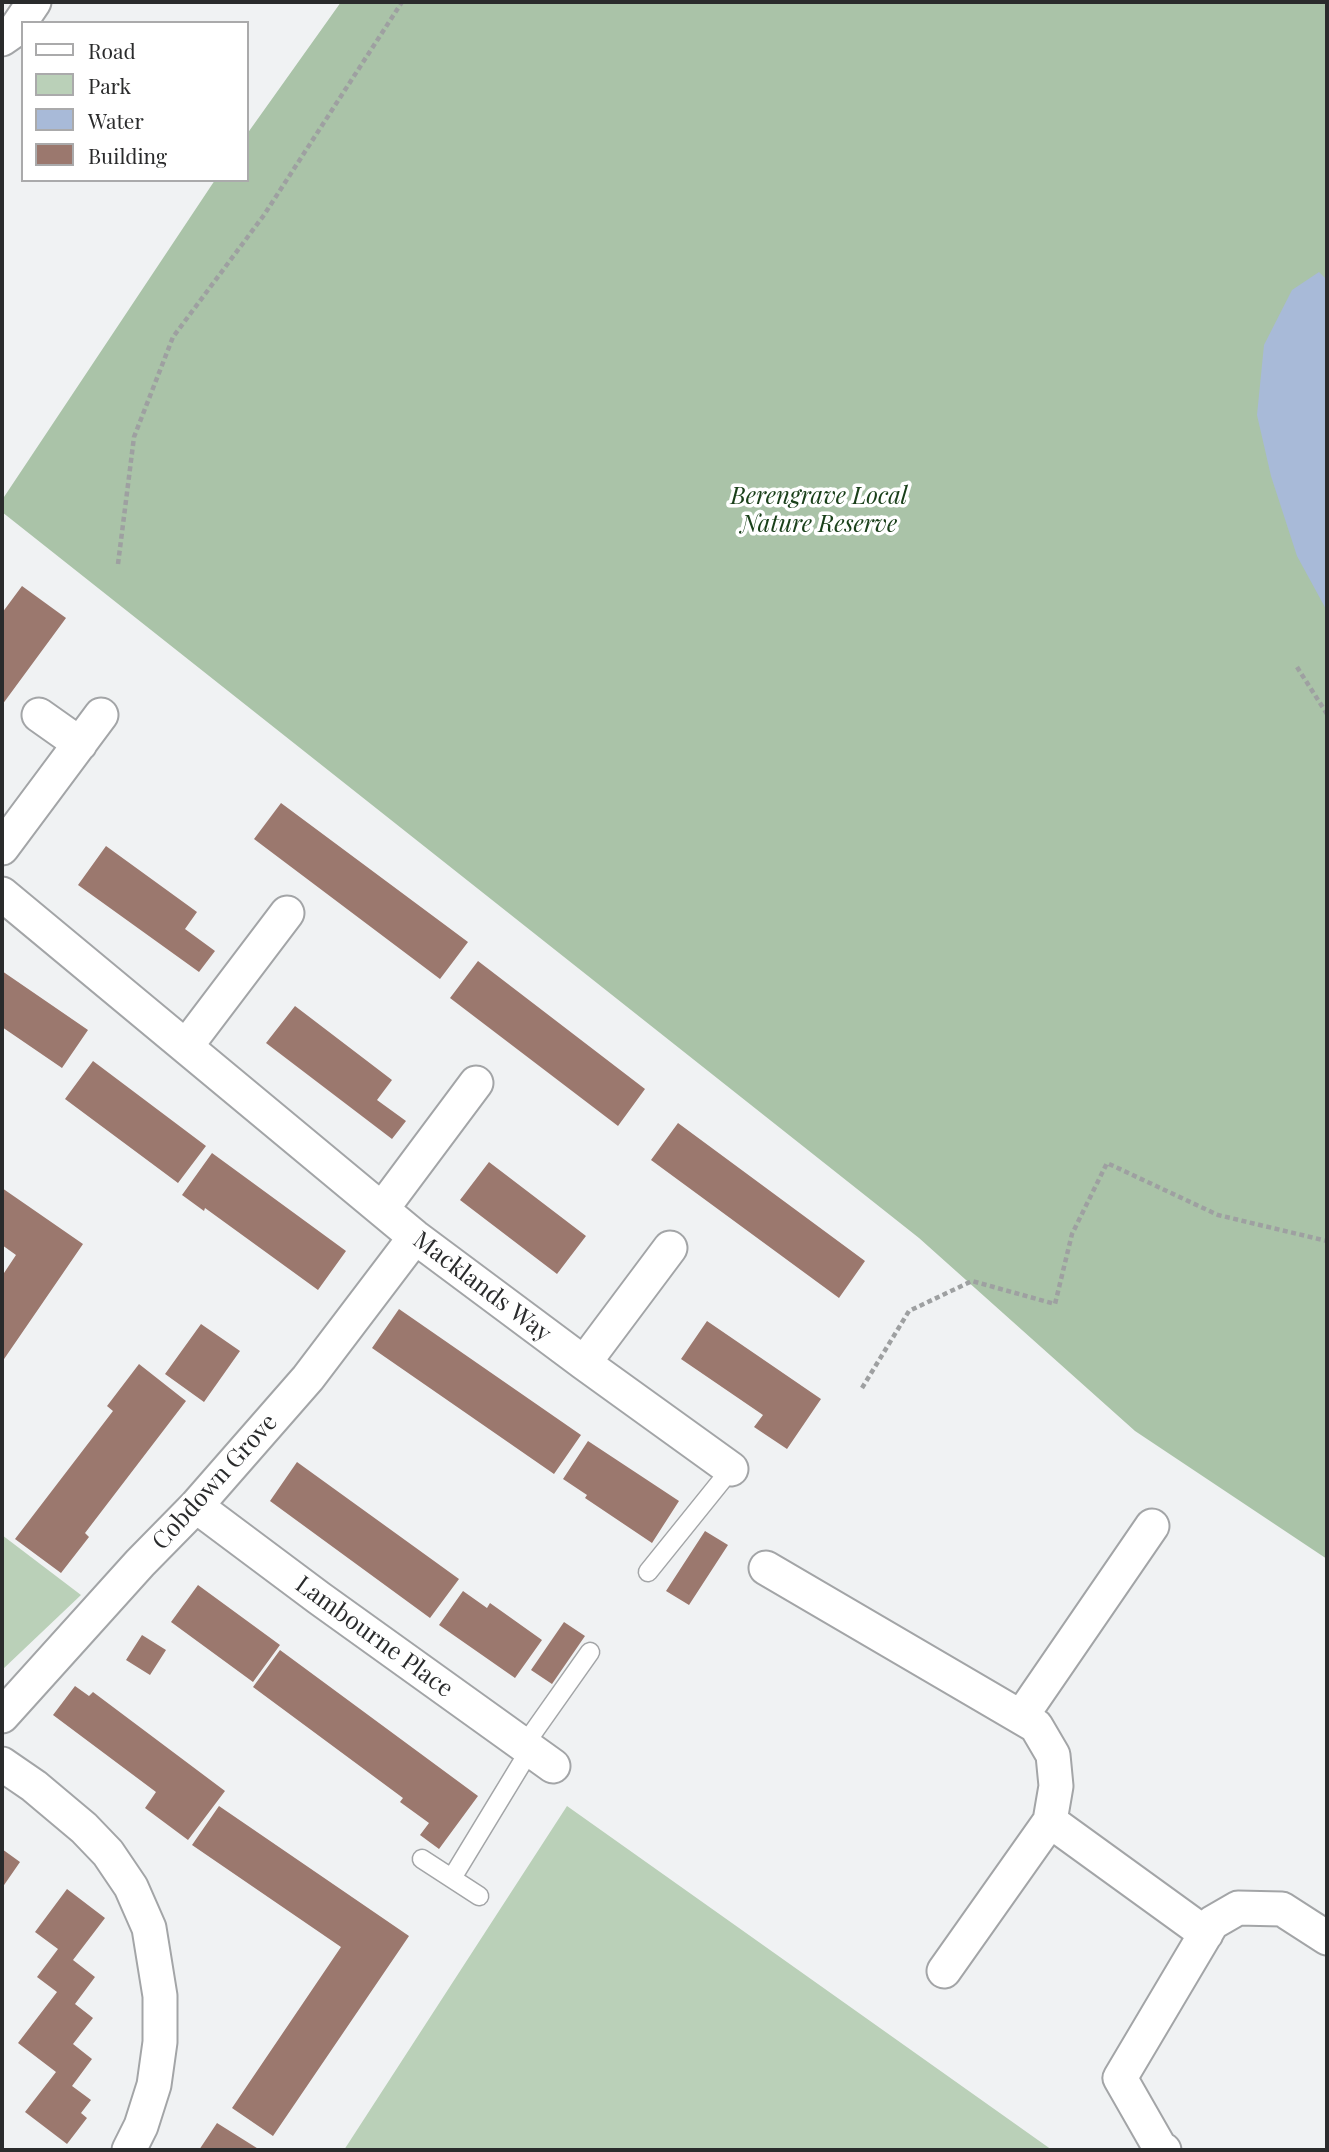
<!DOCTYPE html>
<html>
<head>
<meta charset="utf-8">
<style>
  body { margin:0 }
  #map { position:relative; width:1329px; height:2152px; overflow:hidden; background:#f0f2f3; font-family:"Playfair Display",serif }
  canvas { display:block }
  .frame { position:absolute; inset:0; border:4px solid #2a2b2c; pointer-events:none }
  .legend { position:absolute; left:21px; top:21px; width:228px; height:161px; box-sizing:border-box; background:#fff; border:2px solid #aaaaab; margin:0; padding:9px 12px; list-style:none; font-size:21px; color:#2a2b2c }
  .legend li { display:flex; align-items:center; gap:14px; height:35px }
  .legend b { width:35px; border:2px solid #aaaaab }
</style>
</head>
<body>
<div id="map">
<canvas width="1329" height="2152"></canvas>
<div class="frame"></div>
<ul class="legend">
<li><b style="height:9px;background:#fff"></b>Road</li>
<li><b style="height:19px;background:#bad0b8"></b>Park</li>
<li><b style="height:19px;background:#a8bad8"></b>Water</li>
<li><b style="height:19px;background:#9b786e"></b>Building</li>
</ul>
</div>
<script>
const ctx = document.querySelector('canvas').getContext('2d');
ctx.lineJoin = 'round';
function fillPath(path, color) { ctx.fillStyle = color; ctx.fill(path, 'evenodd'); }
const shape = rows => new Path2D(rows.map(r => 'M' + r).join(''));
function stroke(path, color, width, dash) { ctx.strokeStyle = color; ctx.lineWidth = width; ctx.lineCap = dash ? 'butt' : 'round'; ctx.setLineDash(dash || []); ctx.stroke(path); }
function write(font, color, halo, rows, align = 'center') {
  ctx.font = font + ' "Playfair Display",serif'; ctx.lineWidth = 7; ctx.setLineDash([]); ctx.textBaseline = 'middle'; ctx.strokeStyle = halo; ctx.fillStyle = color; for (const [text, x, y, turn = 0] of rows) {
    ctx.save(); ctx.translate(x, y); ctx.rotate((+turn || 0) * Math.PI / 180); ctx.textAlign = isNaN(turn) ? turn : align; if (halo) ctx.strokeText(text, 0, 0); ctx.fillText(text, 0, 0); ctx.restore();
  }
}
fillPath(shape([
  [2,1535,81,1595,2,1670],
  [567,1806,1052,2150,344,2150]
]), '#bad0b8');
fillPath(shape([
  [341,2,1327,2,1327,1559,1135,1431,919,1238,2,512,2,500,215,180,247,180,247,134]
]), '#aac3a8');
fillPath(shape([
  [1319,272,1327,280,1327,611,1297,556,1271,476,1257,415,1264,345,1292,290]
]), '#a8bad8');
fillPath(shape([
  [22,586,66,618,2,705,2,613],
  [281,803,468,942,440,979,254,839],
  [106,846,197,912,185,929,215,951,199,972,78,885],
  [478,961,645,1089,618,1126,450,998],
  [2,971,88,1030,62,1068,2,1027],
  [295,1006,392,1080,377,1100,406,1121,392,1139,266,1043],
  [93,1061,206,1146,178,1183,65,1099],
  [678,1123,865,1261,839,1298,651,1160],
  [212,1153,346,1251,318,1290,205,1208,204,1211,182,1195],
  [489,1162,586,1236,557,1274,460,1200],
  [2,1188,83,1244,2,1362,2,1276,16,1255,2,1245],
  [399,1309,581,1435,554,1474,372,1348],
  [707,1321,821,1399,787,1449,754,1427,763,1415,681,1359],
  [201,1324,240,1351,204,1402,165,1374],
  [139,1364,186,1401,85,1533,89,1537,61,1573,15,1539,113,1411,107,1406],
  [588,1441,679,1501,652,1543,585,1498,587,1495,563,1479],
  [297,1462,459,1579,430,1618,270,1501],
  [705,1531,728,1545,689,1605,666,1591],
  [198,1585,280,1645,253,1682,171,1622],
  [463,1591,487,1608,490,1603,542,1640,515,1678,439,1625],
  [564,1622,585,1636,552,1684,531,1670],
  [142,1635,166,1650,150,1675,126,1660],
  [280,1650,478,1796,439,1849,420,1835,429,1823,400,1802,403,1798,253,1687],
  [75,1686,89,1696,93,1692,225,1791,188,1840,145,1808,156,1792,53,1715],
  [219,1806,409,1936,273,2136,232,2108,341,1947,192,1845],
  [2,1849,20,1862,2,1888],
  [67,1889,105,1918,73,1960,95,1977,75,2004,93,2018,73,2044,92,2059,72,2086,91,2100,81,2113,87,2118,67,2144,25,2112,56,2072,18,2043,57,1992,37,1977,58,1949,35,1932],
  [217,2123,260,2150,199,2150]
]), '#9b786e');
const service = shape([
  [648,1572,731,1469],
  [525,1744,590,1652],
  [422,1859,479,1896],
  [452,1878,531,1748]
]);
const minor = shape([
  [2,39,15,30,34,2],
  [39,715,80,744],
  [2,848,101,715],
  [2,894,415,1237,584,1363,731,1469],
  [187,1045,287,913],
  [382,1209,476,1083],
  [584,1363,670,1248],
  [196,1506,319,1598,553,1766],
  [766,1568,1036,1726,1053,1755,1056,1786,1050,1821,1206,1934],
  [2,1716,140,1563,196,1506,308,1378,415,1237],
  [1021,1717,1152,1526],
  [2,1764,34,1786,84,1828,108,1853,131,1887,149,1928,160,1996,160,2042,154,2085,141,2126,129,2150],
  [944,1971,1050,1821],
  [1164,2150,1160,2148,1120,2078,1212,1923,1238,1908,1282,1909,1327,1938]
]);
stroke(service, '#a3a5a7', 21);
stroke(minor, '#a3a5a7', 37);
stroke(shape([
  [118,564,134,437,173,337,264,215,402,2],
  [1297,667,1327,714],
  [862,1388,909,1311,972,1281,1055,1304,1072,1234,1107,1163,1218,1215,1327,1241]
]), '#9ea0a1', 4.5, [5, 3.5]);
stroke(service, '#fff', 18);
stroke(minor, '#fff', 33);
write('italic 24px', '#1a401a', '#fff', [
  ["Berengrave Local",819,497],
  ["Nature Reserve",819,525]
]);
write('24px', '#2a2b2c', '#fff', [
  ["Macklands Way",482,1287,37],
  ["Cobdown Grove",215,1482,-48],
  ["Lambourne Place",374,1637,36]
]);
</script>
</body>
</html>
